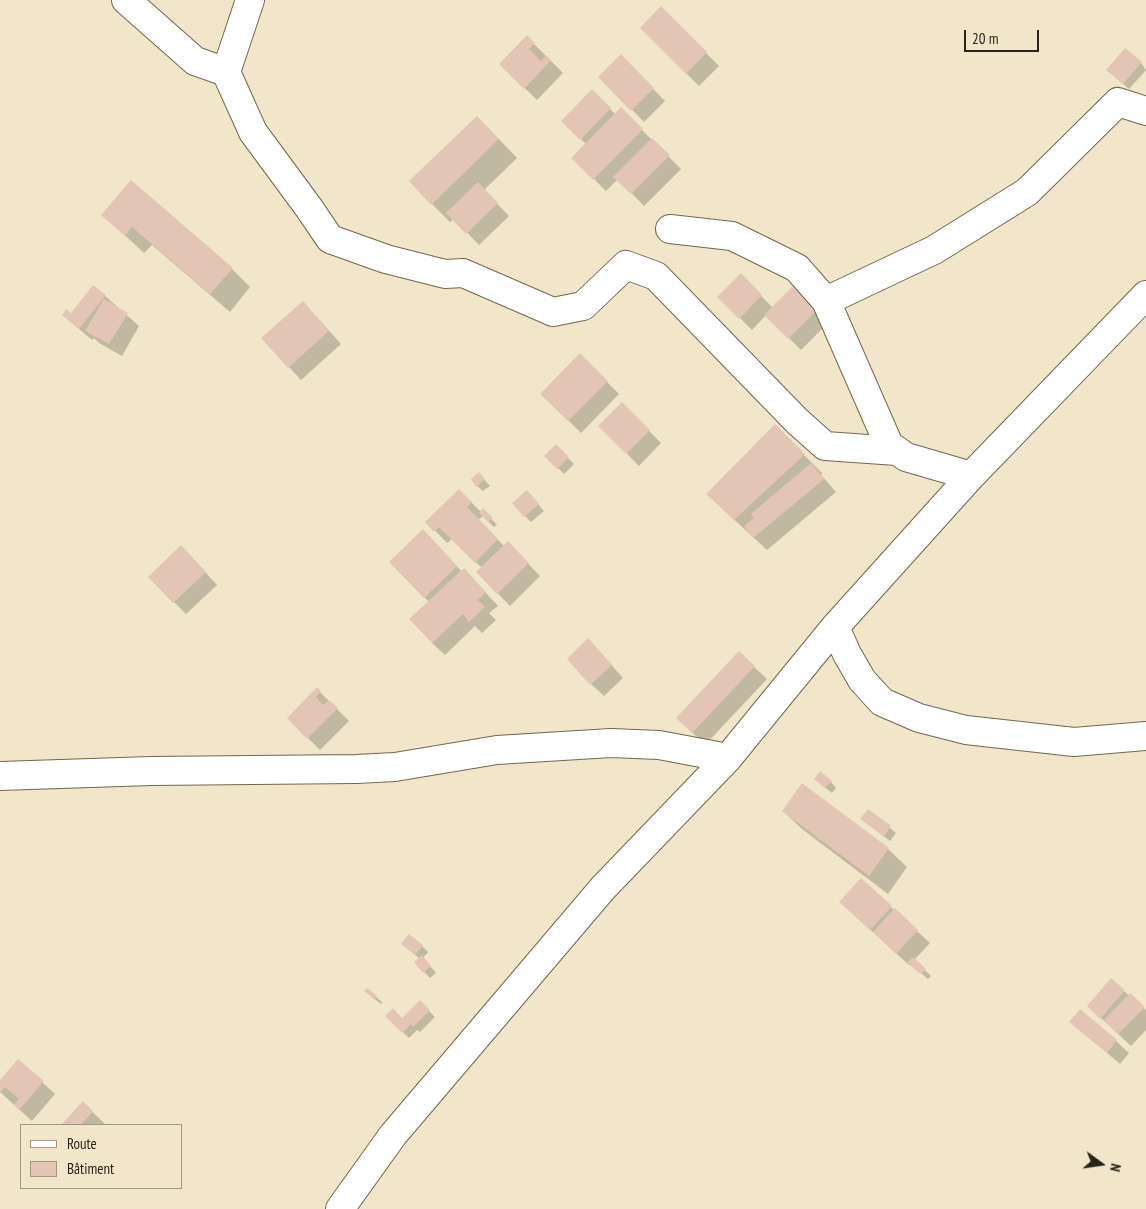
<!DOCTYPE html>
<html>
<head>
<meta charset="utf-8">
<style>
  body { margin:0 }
  #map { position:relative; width:1146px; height:1209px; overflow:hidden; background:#f1e6c9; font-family:"PT Sans Narrow",sans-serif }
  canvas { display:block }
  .legend { position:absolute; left:20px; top:1124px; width:162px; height:65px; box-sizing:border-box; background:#f1e6c9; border:1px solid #a19883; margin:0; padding:6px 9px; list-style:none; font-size:15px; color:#282419 }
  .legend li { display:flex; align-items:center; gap:10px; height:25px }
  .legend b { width:25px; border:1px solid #a19883 }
  .north { position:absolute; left:1076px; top:1139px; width:50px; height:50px; -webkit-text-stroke:4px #f1e6c9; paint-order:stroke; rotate:104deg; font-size:14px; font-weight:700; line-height:20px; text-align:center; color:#282419 }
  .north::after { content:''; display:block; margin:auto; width:18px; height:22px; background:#282419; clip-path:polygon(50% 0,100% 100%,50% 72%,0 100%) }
  .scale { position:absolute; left:964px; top:30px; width:75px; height:22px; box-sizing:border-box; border:2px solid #282419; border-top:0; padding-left:6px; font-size:15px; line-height:18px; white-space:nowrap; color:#282419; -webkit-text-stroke:4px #f1e6c9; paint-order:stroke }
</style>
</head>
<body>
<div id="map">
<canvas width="1146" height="1209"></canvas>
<ul class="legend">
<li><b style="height:6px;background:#fff"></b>Route</li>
<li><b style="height:14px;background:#e3c5b6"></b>Bâtiment</li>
</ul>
<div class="north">N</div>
<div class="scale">20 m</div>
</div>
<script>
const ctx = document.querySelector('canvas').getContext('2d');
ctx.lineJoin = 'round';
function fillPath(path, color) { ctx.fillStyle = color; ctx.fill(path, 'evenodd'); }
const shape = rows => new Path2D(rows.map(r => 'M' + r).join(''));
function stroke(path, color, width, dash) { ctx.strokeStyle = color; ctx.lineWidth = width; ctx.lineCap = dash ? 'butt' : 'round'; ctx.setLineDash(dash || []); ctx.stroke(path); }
fillPath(shape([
  [661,8,719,66,699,86,641,28],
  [527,37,563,73,537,100,500,64],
  [621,56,665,101,644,122,600,77],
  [1141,63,1146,70,1129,89,1114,76],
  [592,91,616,115,621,109,681,169,644,206,618,179,606,191,573,158,586,144,563,121],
  [496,136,517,158,484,190,509,216,479,245,454,219,450,222,432,204],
  [131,182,232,269,250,287,230,312,152,245,144,253,103,215],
  [741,275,773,308,802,279,837,314,801,350,766,315,752,330,719,297],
  [105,296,139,326,122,356,99,343,94,338,92,340,63,315,71,315],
  [315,315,341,344,301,380,263,339],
  [580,355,619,394,581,433,542,394],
  [622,404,661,443,639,466,600,426],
  [775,426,822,473,821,475,836,492,767,550,726,512],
  [556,446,574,464,564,474,546,456],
  [479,474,490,486,483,491,477,486],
  [459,490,481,512,483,510,497,525,494,527,483,516,478,520,504,546,508,543,540,576,510,606,477,572,482,568,452,539,447,543,427,522],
  [533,498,544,511,531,522,525,516],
  [435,543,462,572,476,582,498,606,489,613,496,620,482,633,475,626,445,655,432,643,429,602,390,562],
  [193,559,217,585,186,614,174,602],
  [600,652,623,678,604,696,591,684],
  [739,653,767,679,705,745,690,730],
  [317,689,349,721,320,750,288,718],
  [831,782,836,788,832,793,822,785],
  [868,810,896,833,890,841,861,819],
  [783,811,888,849,907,867,888,894,802,829],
  [861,880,930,943,914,960,931,976,928,979,910,964,909,965,853,914],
  [402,944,422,946,428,952,423,958,436,973,430,978,415,962,420,959],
  [1111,980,1146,1010,1146,1030,1131,1046,1101,1018],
  [372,997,376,997,382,1002,381,1004],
  [420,1002,435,1017,420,1032,417,1030,409,1038,386,1016,402,1019],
  [1071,1022,1116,1041,1129,1053,1120,1064],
  [18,1060,55,1094,32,1121,0,1092,0,1082],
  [83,1103,105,1124,104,1125,63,1125]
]), '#0003');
fillPath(shape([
  [661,6,707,52,686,74,640,28],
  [527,35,535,43,529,49,541,61,546,55,551,60,524,89,499,64],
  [1125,48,1142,62,1123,84,1106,70],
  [621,54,654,88,631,111,598,77],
  [592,89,611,108,580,140,561,121],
  [621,107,643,129,593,180,571,158],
  [477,116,499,139,431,205,409,181],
  [652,138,670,155,631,194,613,177],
  [131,180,233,268,210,294,132,227,125,236,101,215],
  [478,182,498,203,466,234,446,213],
  [741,273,762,295,739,319,717,297],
  [802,277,826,301,788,339,764,315],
  [93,285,106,295,79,329,62,315,66,309,71,313],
  [104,299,128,313,109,344,85,331],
  [303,301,329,331,288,368,261,338],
  [580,353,608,381,568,421,540,394],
  [622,402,650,430,626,454,598,426],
  [775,424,805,454,734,520,706,494],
  [556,444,569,457,557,469,544,456],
  [811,463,824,479,753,538,744,526,754,518,751,514],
  [479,472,485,479,476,487,471,479],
  [459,489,472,502,467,507,498,539,475,563,439,527,434,532,425,522],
  [527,490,539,504,524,517,512,503],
  [483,508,493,518,488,522,479,513],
  [423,529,457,566,424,598,389,562],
  [508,541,529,563,497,594,476,572],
  [181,545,206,572,173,603,148,577],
  [464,568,486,592,478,600,485,607,469,622,463,614,432,643,409,619],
  [588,638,612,665,590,685,567,659],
  [739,651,755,666,692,733,676,718],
  [317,687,321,691,316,697,323,705,329,700,338,708,307,739,287,718],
  [820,771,832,781,825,788,814,779],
  [802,783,889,848,869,876,782,811],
  [868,809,891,826,884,836,860,819],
  [861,878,892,906,870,930,839,902],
  [895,908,918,930,896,954,873,932],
  [409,934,423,945,415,955,401,944],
  [422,955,431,966,423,973,414,962],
  [913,957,926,969,921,974,907,963],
  [1111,978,1125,990,1100,1019,1087,1006],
  [367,988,377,996,374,999,364,991],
  [1130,993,1145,1007,1118,1034,1104,1020],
  [420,1000,430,1010,413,1027,411,1024,402,1033,385,1016,393,1008,402,1018],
  [1080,1009,1117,1040,1107,1053,1069,1022],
  [18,1059,44,1081,19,1110,14,1105,19,1099,5,1087,0,1093,0,1080],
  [83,1101,93,1111,81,1125,61,1125]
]), '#e3c5b6');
const minor = shape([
  [126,0,195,61,226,72],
  [250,0,226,72,253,132,309,208,330,239,386,259,445,274,463,273,553,312,583,306,626,265,656,276,797,421,825,446,897,451],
  [670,229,732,236,797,268,826,301,889,445,906,457,971,476],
  [826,301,934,250,1027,192,1118,102,1146,111],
  [835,627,847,654,862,680,882,702,919,718,966,730,1074,742,1146,736],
  [0,776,151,771,356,769,395,767,497,750,611,743,659,745,728,758],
  [340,1209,393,1135,603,888,728,758,835,627,971,476,1146,295]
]);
stroke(minor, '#70674d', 30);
stroke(minor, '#fff', 28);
</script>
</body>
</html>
